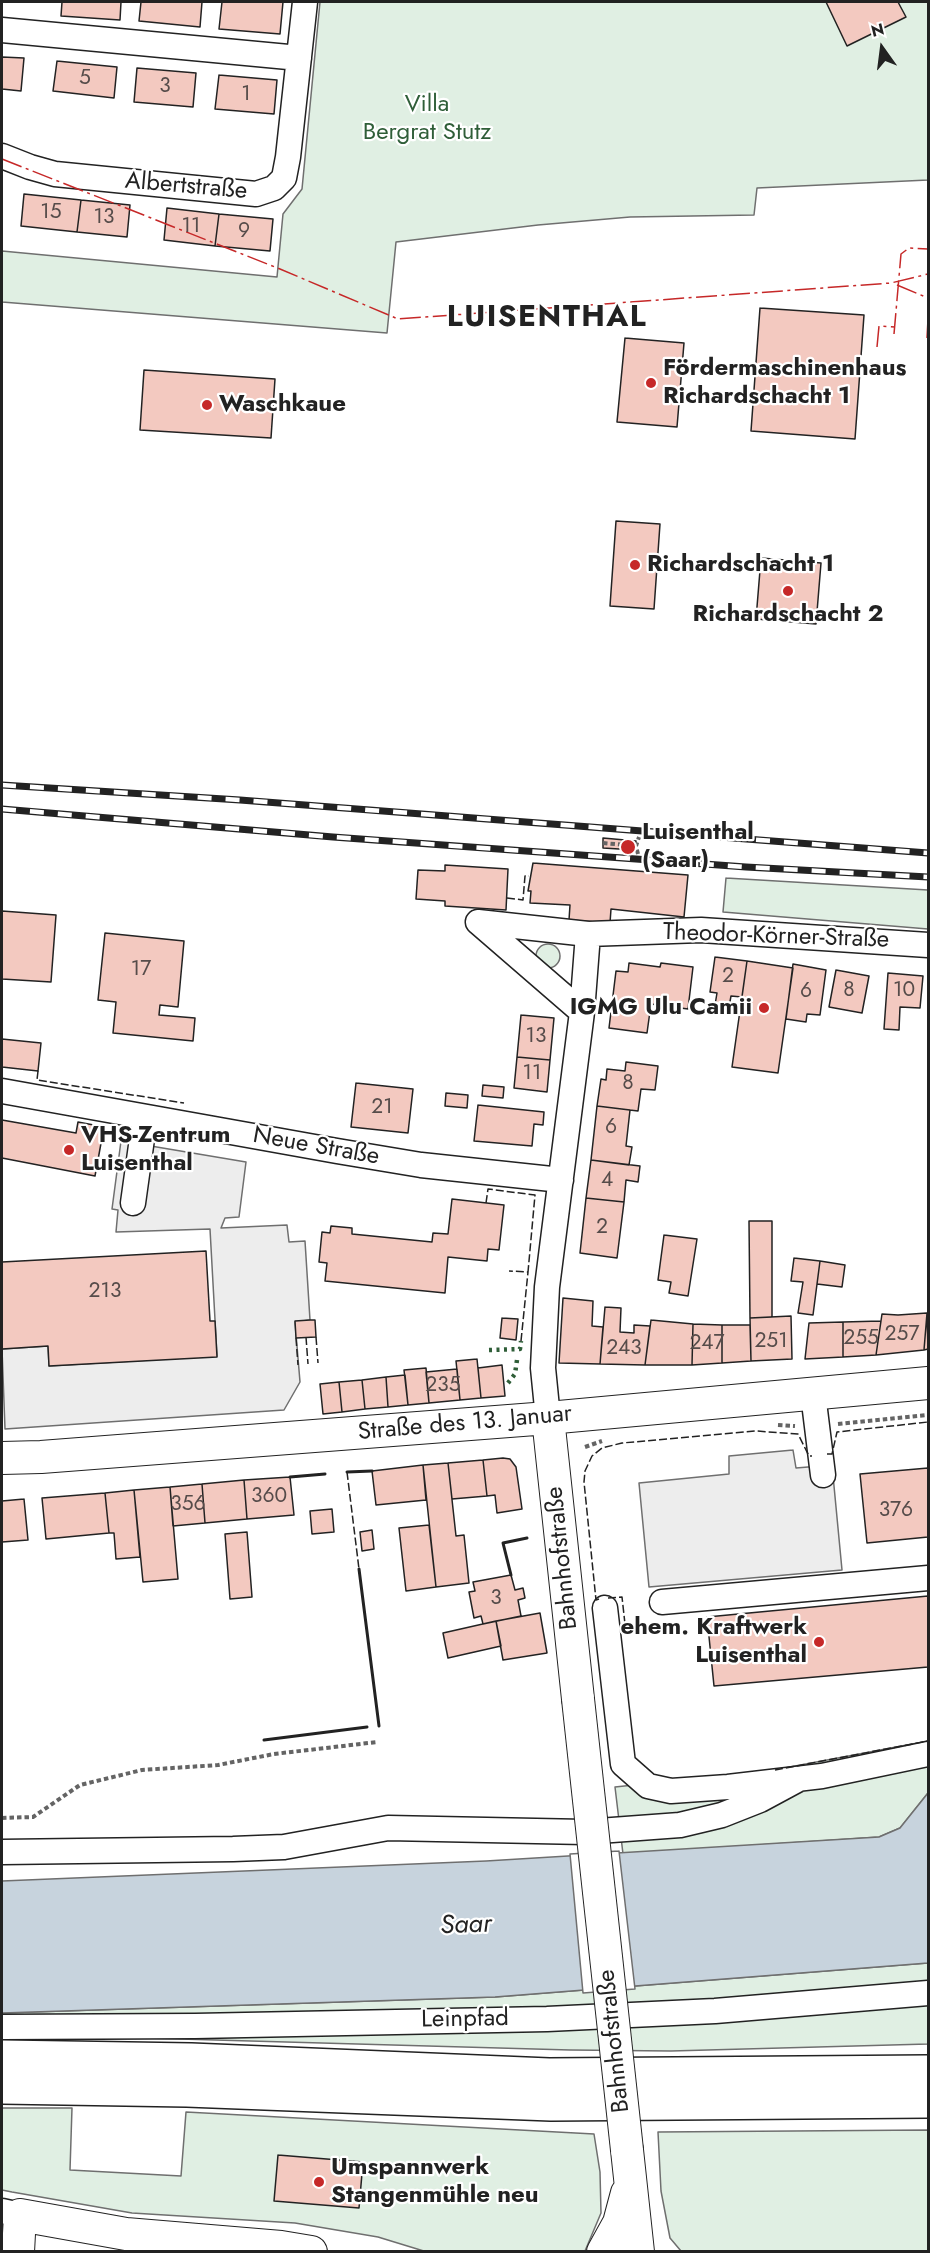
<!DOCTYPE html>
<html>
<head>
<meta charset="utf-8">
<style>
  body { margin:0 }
  #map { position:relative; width:930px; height:2253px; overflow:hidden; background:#fff; font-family:Jost,sans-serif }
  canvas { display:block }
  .frame { position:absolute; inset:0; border:3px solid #222; pointer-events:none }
  .north { position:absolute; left:852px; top:18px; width:60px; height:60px; -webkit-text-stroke:4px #fff; paint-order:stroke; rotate:346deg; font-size:16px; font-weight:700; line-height:24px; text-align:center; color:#222 }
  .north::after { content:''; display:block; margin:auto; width:21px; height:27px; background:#222; clip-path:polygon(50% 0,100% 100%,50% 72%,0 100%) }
</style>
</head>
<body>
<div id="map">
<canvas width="930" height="2253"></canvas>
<div class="frame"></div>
<div class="north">N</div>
</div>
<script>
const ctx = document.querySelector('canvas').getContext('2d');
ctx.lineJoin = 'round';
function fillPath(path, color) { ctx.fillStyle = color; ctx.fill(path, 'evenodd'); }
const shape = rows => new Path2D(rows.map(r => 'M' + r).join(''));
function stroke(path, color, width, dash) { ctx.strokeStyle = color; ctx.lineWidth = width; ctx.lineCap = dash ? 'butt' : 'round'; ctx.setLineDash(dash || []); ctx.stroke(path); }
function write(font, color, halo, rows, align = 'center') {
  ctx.font = font + ' Jost,sans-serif'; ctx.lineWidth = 4.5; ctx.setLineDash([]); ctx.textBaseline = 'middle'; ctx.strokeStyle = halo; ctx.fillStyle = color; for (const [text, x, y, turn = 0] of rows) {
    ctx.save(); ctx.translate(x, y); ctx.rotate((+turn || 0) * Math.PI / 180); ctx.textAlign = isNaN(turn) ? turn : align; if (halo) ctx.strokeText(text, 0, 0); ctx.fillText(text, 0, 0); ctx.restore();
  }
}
const green = shape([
  [320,2,928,2,928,180,757,188,754,215,630,217,538,225,396,242,387,333,2,302,2,251,277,277,283,214,302,189,320,2],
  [726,878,928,890,928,929,723,912,726,878],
  '536 956a12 12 0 1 1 24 0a12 12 0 1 1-24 0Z',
  [928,1741,928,1793,900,1828,879,1837,623,1854,615,1787,671,1781,726,1779,928,1741],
  [928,1963,928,2044,671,2051,570,2050,2,2034,2,2013,495,1997,928,1963],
  [2,2108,72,2108,70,2170,181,2176,186,2112,594,2134,600,2172,601,2213,585,2251,427,2252,378,2237,295,2223,132,2213,12,2192,2,2190,2,2108],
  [928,2130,928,2251,681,2251,670,2238,661,2191,658,2132,928,2130]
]);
fillPath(green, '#e0efe3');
stroke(green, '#6f6f6f', 1.5);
const parking = shape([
  [121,1141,246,1162,239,1217,225,1218,221,1228,287,1225,289,1242,305,1241,310,1320,295,1322,300,1382,284,1410,5,1429,2,1349,48,1346,49,1366,217,1356,210,1229,116,1232,118,1210,112,1209,121,1141],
  [793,1450,796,1468,832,1465,842,1570,649,1587,639,1483,729,1474,729,1456,793,1450]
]);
fillPath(parking, '#ededed');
stroke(parking, '#6f6f6f', 1.5);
const water = shape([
  [928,1793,928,1963,495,1997,2,2013,2,1881,486,1861,879,1837,900,1828,928,1793]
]);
fillPath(water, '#c7d3dd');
stroke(water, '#6f6f6f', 1.5);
const pier = shape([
  [619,1851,635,1989,583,1993,570,1854,619,1851]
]);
fillPath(pier, '#fff');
stroke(pier, '#6f6f6f', 1.5);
const building = shape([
  [62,2,121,2,120,20,61,16,62,2],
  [141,2,202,2,200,27,139,21,141,2],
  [222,2,283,2,280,34,219,29,222,2],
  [826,2,898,2,906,17,847,46,826,2],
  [2,57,24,58,21,91,2,89,2,57],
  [57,61,117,67,114,98,53,91,57,61],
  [137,68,196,73,193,107,134,102,137,68],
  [219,75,277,80,274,114,215,109,219,75],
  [24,194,81,200,77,232,21,226,24,194],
  [81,200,130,205,127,237,77,232,81,200],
  [167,208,219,214,215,246,164,240,167,208],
  [219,214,273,219,270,251,215,246,219,214],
  [760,308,864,315,855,439,751,431,760,308],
  [625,338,684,343,677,427,617,422,625,338],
  [144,370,275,379,271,438,140,430,144,370],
  [616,521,660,524,654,609,610,606,616,521],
  [761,558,821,563,816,624,756,619,761,558],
  [603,838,636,841,635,850,603,848,603,838],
  [533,863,688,875,684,917,611,909,610,923,569,920,570,905,530,903,531,891,528,891,533,863],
  [445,865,508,869,506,910,445,906,445,901,416,899,418,870,445,871,445,865],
  [2,911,56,915,51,982,2,979,2,911],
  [105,933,184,941,178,1007,160,1005,159,1015,195,1018,193,1041,113,1033,116,1002,98,1000,105,933],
  [715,957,747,961,742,997,731,996,729,1007,715,1005,717,993,710,992,715,957],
  [747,961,793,968,778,1073,732,1067,747,961],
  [629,963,660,967,661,963,693,967,688,1009,651,1004,647,1033,609,1028,616,971,628,972,629,963],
  [793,964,826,970,820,1015,807,1014,806,1022,786,1019,793,964],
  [836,970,869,976,862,1013,829,1007,836,970],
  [888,973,923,976,920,1008,900,1007,899,1030,884,1029,888,973],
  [521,1015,554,1018,550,1060,517,1057,521,1015],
  [2,1039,41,1043,38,1071,2,1067,2,1039],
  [517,1057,550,1060,547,1092,514,1088,517,1057],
  [626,1062,658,1066,655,1090,641,1089,638,1111,597,1106,601,1079,606,1080,607,1069,625,1071,626,1062],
  [356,1083,413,1089,408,1133,351,1127,356,1083],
  [483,1085,504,1087,503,1098,482,1096,483,1085],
  [446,1093,468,1095,467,1108,445,1106,446,1093],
  [478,1105,544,1112,543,1125,534,1124,532,1146,474,1141,478,1105],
  [597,1106,630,1110,626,1146,632,1147,629,1165,591,1160,597,1106],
  [2,1120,76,1133,78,1122,104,1127,95,1176,2,1158,2,1120],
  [591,1160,640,1166,638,1182,626,1180,624,1202,586,1198,591,1160],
  [586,1198,624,1202,617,1258,580,1253,586,1198],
  [452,1199,504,1205,499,1250,488,1249,487,1261,448,1257,445,1293,325,1281,327,1263,319,1262,322,1232,330,1233,331,1226,352,1228,352,1234,432,1242,433,1233,448,1234,452,1199],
  [749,1221,772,1221,772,1317,750,1318,749,1221],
  [664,1235,697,1239,688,1296,669,1293,671,1282,658,1280,664,1235],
  [206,1251,210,1321,215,1321,217,1357,49,1366,48,1346,2,1349,2,1262,206,1251],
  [794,1258,820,1261,813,1315,798,1313,803,1282,791,1281,794,1258],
  [820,1261,845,1265,842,1287,817,1284,820,1261],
  [563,1298,593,1301,592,1326,603,1327,600,1364,559,1363,563,1298],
  [605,1307,621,1308,620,1332,634,1333,634,1325,650,1326,645,1365,600,1364,605,1307],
  [927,1313,924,1350,876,1355,882,1314,898,1315,927,1313],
  [927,1313,928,1349,924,1350,927,1313],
  [791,1316,792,1359,751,1361,750,1318,791,1316],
  [502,1318,518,1319,516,1340,500,1338,502,1318],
  [310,1320,315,1320,316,1337,296,1338,295,1321,310,1320],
  [651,1320,693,1324,692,1365,645,1365,651,1320],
  [881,1321,876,1355,843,1357,843,1322,881,1321],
  [843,1322,843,1357,805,1359,809,1323,843,1322],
  [693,1324,722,1325,722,1363,692,1365,693,1324],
  [722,1325,750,1325,751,1361,722,1363,722,1325],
  [477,1359,481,1398,460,1400,456,1361,477,1359],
  [502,1365,505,1396,481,1398,478,1368,502,1365],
  [426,1368,429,1403,408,1405,404,1370,426,1368],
  [457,1369,460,1400,429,1403,426,1372,457,1369],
  [405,1375,408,1405,388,1407,386,1377,405,1375],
  [386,1377,388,1407,365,1409,362,1380,386,1377],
  [362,1380,365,1409,342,1412,339,1382,362,1380],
  [339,1382,342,1412,323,1414,320,1384,339,1382],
  [503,1458,510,1459,516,1467,522,1509,497,1513,495,1495,487,1496,483,1460,503,1458],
  [483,1460,487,1496,452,1499,448,1463,483,1460],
  [448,1463,456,1536,464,1535,469,1583,436,1587,423,1465,448,1463],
  [423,1465,426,1500,376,1505,372,1471,423,1465],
  [928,1468,928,1537,867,1543,860,1474,928,1468],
  [290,1477,294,1515,247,1519,244,1480,290,1477],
  [244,1480,247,1519,205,1523,202,1484,244,1480],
  [202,1484,205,1523,173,1526,170,1487,202,1484],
  [170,1487,178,1579,143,1582,134,1490,170,1487],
  [134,1490,140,1557,116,1559,114,1533,109,1533,105,1493,134,1490],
  [105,1493,109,1533,46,1539,42,1498,105,1493],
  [24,1499,28,1540,2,1542,2,1501,24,1499],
  [332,1509,334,1532,312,1534,310,1511,332,1509],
  [429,1525,436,1587,406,1591,399,1528,429,1525],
  [372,1530,374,1549,362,1551,360,1532,372,1530],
  [247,1532,252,1597,230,1599,225,1534,247,1532],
  [511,1575,515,1590,523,1588,525,1598,518,1600,521,1616,483,1624,481,1616,474,1618,469,1592,475,1591,473,1582,511,1575],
  [928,1596,928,1667,714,1686,707,1617,928,1596],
  [540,1613,547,1653,503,1660,496,1621,540,1613],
  [496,1621,501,1646,448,1658,443,1633,496,1621],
  [278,2155,363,2162,359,2208,274,2201,278,2155]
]);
fillPath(building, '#f3c9c0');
stroke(building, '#222', 1.5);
const minor = shape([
  [2,30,299,58],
  [2,156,30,167,55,174,256,194,274,188,284,178,288,157,305,2],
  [478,922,588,934,701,930,928,945],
  [478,922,582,1012],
  [2,1091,337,1151,421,1165,561,1180],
  [133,1203,145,1117],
  [813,1394,823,1475],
  [548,1418,543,1368,547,1287,582,1012,588,934],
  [662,1602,928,1578],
  [605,1608,623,1764,648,1786,671,1791,728,1787,822,1776,928,1754],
  [2,1852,233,1849,284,1847,388,1828,585,1832,680,1825,722,1815,760,1800,799,1779],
  [2,2027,195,2026,547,2019,715,2011,928,1993],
  [2,2211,20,2215]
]);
const major = shape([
  [548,1418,578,1699],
  [2,1458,41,1457,548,1418,928,1383],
  [627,2150,638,2252],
  [18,2252,20,2215,126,2234,281,2247,311,2252],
  [603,2252,619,2223,627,2193]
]);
const highway = shape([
  [2,2057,191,2060,549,2075,928,2072],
  [2,2087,187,2090,551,2104,928,2101]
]);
stroke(minor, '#222', 27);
stroke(major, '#222', 34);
stroke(highway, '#222', 36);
stroke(shape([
  [603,843,636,846],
  [638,854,636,846,639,837],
  [838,1424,928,1415],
  [778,1425,795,1426],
  [585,1447,602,1441],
  [2,1818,33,1817,80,1785,142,1770,218,1765,274,1754,377,1742]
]), '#646464', 4, [4.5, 3]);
stroke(minor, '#fff', 24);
stroke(major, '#fff', 32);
stroke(highway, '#fff', 33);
const rail = shape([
  [2,785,240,800,928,853],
  [2,809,333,837,746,867,928,877]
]);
stroke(rail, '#222', 7);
stroke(rail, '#fff', 4.5, [14]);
const majorBridge = shape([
  [578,1699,627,2150]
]);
stroke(majorBridge, '#222', 34, []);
stroke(majorBridge, '#fff', 32);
stroke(shape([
  [489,1350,520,1349,521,1341],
  [508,1383,515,1374,517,1360]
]), '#2f5e38', 4.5, [3, 4.5]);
stroke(shape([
  [507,898,523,900,525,876,529,876],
  [38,1071,37,1080,184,1103],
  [486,1203,488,1189,535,1195,528,1272,509,1271],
  [306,1337,308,1364],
  [316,1337,318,1363],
  [296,1338,298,1365],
  [521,1341,528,1272],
  [827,1454,832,1454,837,1432,928,1422],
  [347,1472,359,1569],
  [608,1598,622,1597,625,1624],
  [599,1599,596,1600,584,1482,585,1471,592,1456,602,1448,622,1443,756,1431,798,1434,809,1456,812,1456],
  [775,1770,928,1741]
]), '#222', 1.5, [8, 3]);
stroke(shape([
  [347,1472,372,1471],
  [290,1477,325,1474],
  [359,1569,379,1726],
  [511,1575,503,1543,527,1538],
  [264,1740,367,1727]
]), '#222', 3);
stroke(shape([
  [2,159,280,269,398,319,891,283,928,274],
  [897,285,928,298],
  [894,334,901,254,909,248,928,249],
  [927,338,928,319],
  [877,347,879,326,895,327]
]), '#c62828', 1.5, [21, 4.5, 3, 4.5]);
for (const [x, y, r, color] of [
  [651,383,6,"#c62828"],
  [207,405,6,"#c62828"],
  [635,565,6,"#c62828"],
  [788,591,6,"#c62828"],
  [628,847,8,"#c62828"],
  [764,1008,6,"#c62828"],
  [69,1150,6,"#c62828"],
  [819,1642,6,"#c62828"],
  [319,2182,6,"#c62828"]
]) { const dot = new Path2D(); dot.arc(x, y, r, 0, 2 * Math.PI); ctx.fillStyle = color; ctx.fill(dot); stroke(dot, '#fff', 2); }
write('21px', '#564c4a', null, [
  ["5",85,79],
  ["3",165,87],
  ["1",246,95],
  ["15",51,213],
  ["13",104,218],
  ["11",191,227],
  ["9",244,232],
  ["17",141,970],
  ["2",728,977],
  ["8",849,991],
  ["10",904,991],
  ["6",806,992],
  ["13",536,1037],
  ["11",532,1074],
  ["8",628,1084],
  ["21",382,1108],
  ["6",611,1128],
  ["4",607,1181],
  ["2",602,1228],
  ["213",105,1292],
  ["257",902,1335],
  ["255",861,1339],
  ["251",771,1342],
  ["247",707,1344],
  ["243",624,1349],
  ["235",443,1386],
  ["360",269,1497],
  ["356",188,1505],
  ["376",896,1511],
  ["3",496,1599]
]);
write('24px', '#2f5e38', '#fff', [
  ["Villa",427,105],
  ["Bergrat Stutz",427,133]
]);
write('24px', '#222', '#fff', [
  ["Albertstraße",186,187,5],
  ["Theodor-Körner-Straße",776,937,2],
  ["Neue Straße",316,1147,10],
  ["Straße des 13. Januar",465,1424,-5],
  ["Bahnhofstraße",563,1558,-96],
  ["Leinpfad",465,2020,-1],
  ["Bahnhofstraße",615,2041,-96]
]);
write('bold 24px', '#222', '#fff', [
  ["Fördermaschinenhaus",663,369],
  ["Richardschacht 1",663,397],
  ["Waschkaue",219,405],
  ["Richardschacht 1",647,565],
  ["Richardschacht 2",788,615,"center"],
  ["Luisenthal",642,833],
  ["(Saar)",642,861],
  ["IGMG Ulu Camii",752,1008,"right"],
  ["VHS-Zentrum",81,1136],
  ["Luisenthal",81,1164],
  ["ehem. Kraftwerk",807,1628,"right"],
  ["Luisenthal",807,1656,"right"],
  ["Umspannwerk",331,2168],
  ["Stangenmühle neu",331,2196]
], 'left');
write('italic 26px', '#222', '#fff', [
  ["Saar",466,1926,-2]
]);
ctx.letterSpacing = '1.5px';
write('bold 30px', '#222', '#fff', [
  ["LUISENTHAL",547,319]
]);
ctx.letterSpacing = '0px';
</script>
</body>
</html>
